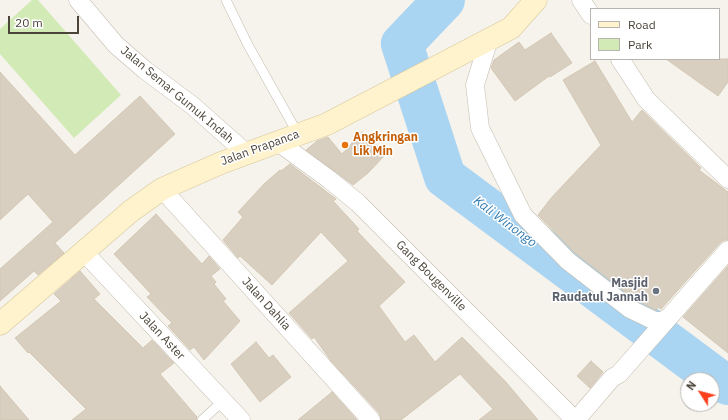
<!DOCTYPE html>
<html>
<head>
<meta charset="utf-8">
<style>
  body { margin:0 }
  #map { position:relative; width:728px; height:420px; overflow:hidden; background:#f6f3ec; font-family:"IBM Plex Sans",sans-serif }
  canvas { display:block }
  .legend { position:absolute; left:590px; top:8px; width:130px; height:52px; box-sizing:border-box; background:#fff; border:1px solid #b7b4b0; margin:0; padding:5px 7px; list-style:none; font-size:12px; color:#4b4439 }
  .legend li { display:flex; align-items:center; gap:8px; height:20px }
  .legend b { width:20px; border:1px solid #b7b4b0 }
  .north { position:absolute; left:680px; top:372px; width:40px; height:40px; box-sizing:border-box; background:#fff; border:1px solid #b7b4b0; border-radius:50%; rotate:306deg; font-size:11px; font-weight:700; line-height:16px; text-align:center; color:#4b4439 }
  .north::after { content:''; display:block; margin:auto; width:14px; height:18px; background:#fc3f1d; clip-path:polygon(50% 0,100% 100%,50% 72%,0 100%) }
  .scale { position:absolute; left:8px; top:16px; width:71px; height:18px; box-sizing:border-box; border:2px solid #4b4439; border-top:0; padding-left:5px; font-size:12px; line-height:14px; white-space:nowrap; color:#4b4439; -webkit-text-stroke:3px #fff; paint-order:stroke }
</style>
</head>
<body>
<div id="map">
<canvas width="728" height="420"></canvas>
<ul class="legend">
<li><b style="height:5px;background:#fff3cd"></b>Road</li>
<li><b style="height:11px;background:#d2eab5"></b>Park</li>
</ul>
<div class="north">N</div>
<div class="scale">20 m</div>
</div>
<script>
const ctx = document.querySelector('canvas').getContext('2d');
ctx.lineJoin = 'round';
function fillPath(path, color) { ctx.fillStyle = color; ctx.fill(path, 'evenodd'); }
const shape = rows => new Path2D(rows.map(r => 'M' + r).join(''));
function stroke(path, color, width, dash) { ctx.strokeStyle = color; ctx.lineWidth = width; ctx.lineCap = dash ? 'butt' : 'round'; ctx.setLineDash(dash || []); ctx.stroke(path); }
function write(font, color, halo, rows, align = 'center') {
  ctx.font = font + ' "IBM Plex Sans",sans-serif'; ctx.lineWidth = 3; ctx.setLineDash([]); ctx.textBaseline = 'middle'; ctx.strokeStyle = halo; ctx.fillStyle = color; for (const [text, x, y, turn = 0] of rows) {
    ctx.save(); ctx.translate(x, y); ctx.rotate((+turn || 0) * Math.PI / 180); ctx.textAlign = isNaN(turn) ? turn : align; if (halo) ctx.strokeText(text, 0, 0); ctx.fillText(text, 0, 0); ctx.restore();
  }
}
fillPath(shape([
  [32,0,38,0,121,95,74,138,0,54,0,29]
]), '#d2eab5');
stroke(shape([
  [444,0,402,44,445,177,718,380,728,384]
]), '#a9d4f2', 42);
const building = shape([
  [551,33,572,63,550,77,549,76,515,101,491,68,494,60,519,42,525,50,551,33],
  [666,59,728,59,728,82,718,96,666,59],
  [595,61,632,122,642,110,701,168,699,170,728,192,728,240,724,240,720,243,661,309,658,307,656,310,638,301,628,294,575,253,538,215,552,197,601,145,563,80,595,61],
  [0,72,75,155,140,96,175,134,55,243,64,253,38,275,34,271,0,301,0,269,53,222,28,194,0,220,0,72],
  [362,132,386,154,368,173,353,185,306,150,317,141,328,137,342,154,362,132],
  [290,164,336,199,333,201,359,229,357,231,405,282,379,306,405,342,414,335,435,362,462,337,505,381,538,420,479,420,493,409,460,374,401,420,381,420,379,413,331,361,314,337,312,339,289,313,348,261,321,232,272,285,240,256,238,258,223,240,243,217,238,212,265,183,280,170,281,171,290,164],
  [156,214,202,264,209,256,220,269,211,276,216,282,214,284,226,299,223,301,240,321,204,360,194,347,190,350,168,326,172,323,147,297,151,294,114,254,156,214],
  [728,266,728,353,683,317,728,266],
  [80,271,100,294,94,299,143,348,152,340,174,363,160,374,197,417,196,420,72,420,86,409,29,352,28,353,15,338,61,301,54,294,80,271],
  [256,342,269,358,273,355,291,377,260,402,231,364,256,342],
  [591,361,603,372,590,388,577,376,591,361],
  [0,386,29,420,0,420,0,386],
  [332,392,357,420,298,420,332,392]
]);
fillPath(building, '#d8cfc1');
stroke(building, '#d3c7b4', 1);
const lane = shape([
  [226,0,248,45,298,134],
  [202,420,223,401]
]);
const street = shape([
  [78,0,116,45,145,70,193,106,246,153],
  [581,0,591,15],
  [489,39,475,85,480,128,523,215,568,261,630,309,655,321,662,321,669,317],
  [620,59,646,99,728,179],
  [278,142,330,180,358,203,575,420],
  [162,189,371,420],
  [83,251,241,420],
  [576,420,612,378,619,374,728,250]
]);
const secondary = shape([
  [0,324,131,211,162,189,221,163,327,124,511,28,536,0]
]);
stroke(lane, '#c2bbae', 10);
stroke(street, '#c2bbae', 19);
stroke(secondary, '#d6c79b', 23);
stroke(lane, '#fff', 9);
stroke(street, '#fff', 18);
stroke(secondary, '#fff3cd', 22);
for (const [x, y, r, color] of [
  [345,145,4,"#e8710a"],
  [656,291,4,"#6b7280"]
]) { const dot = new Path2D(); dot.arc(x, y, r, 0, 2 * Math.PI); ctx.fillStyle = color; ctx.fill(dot); stroke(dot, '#fff', 1.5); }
write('12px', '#4b4439', '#fff', [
  ["Jalan Semar Gumuk Indah",177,95,40],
  ["Jalan Prapanca",260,148,-20],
  ["Gang Bougenville",431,276,45],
  ["Jalan Dahlia",266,304,48],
  ["Jalan Aster",162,336,47]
]);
write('bold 12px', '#c56008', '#fff', [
  ["Angkringan",353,138],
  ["Lik Min",353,152]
], 'left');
write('bold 12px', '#5b616d', '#fff', [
  ["Masjid",648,284],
  ["Raudatul Jannah",648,298]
], 'right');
write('italic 13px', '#2e7ab2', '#fff', [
  ["Kali Winongo",505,222,37]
]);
</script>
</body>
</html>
